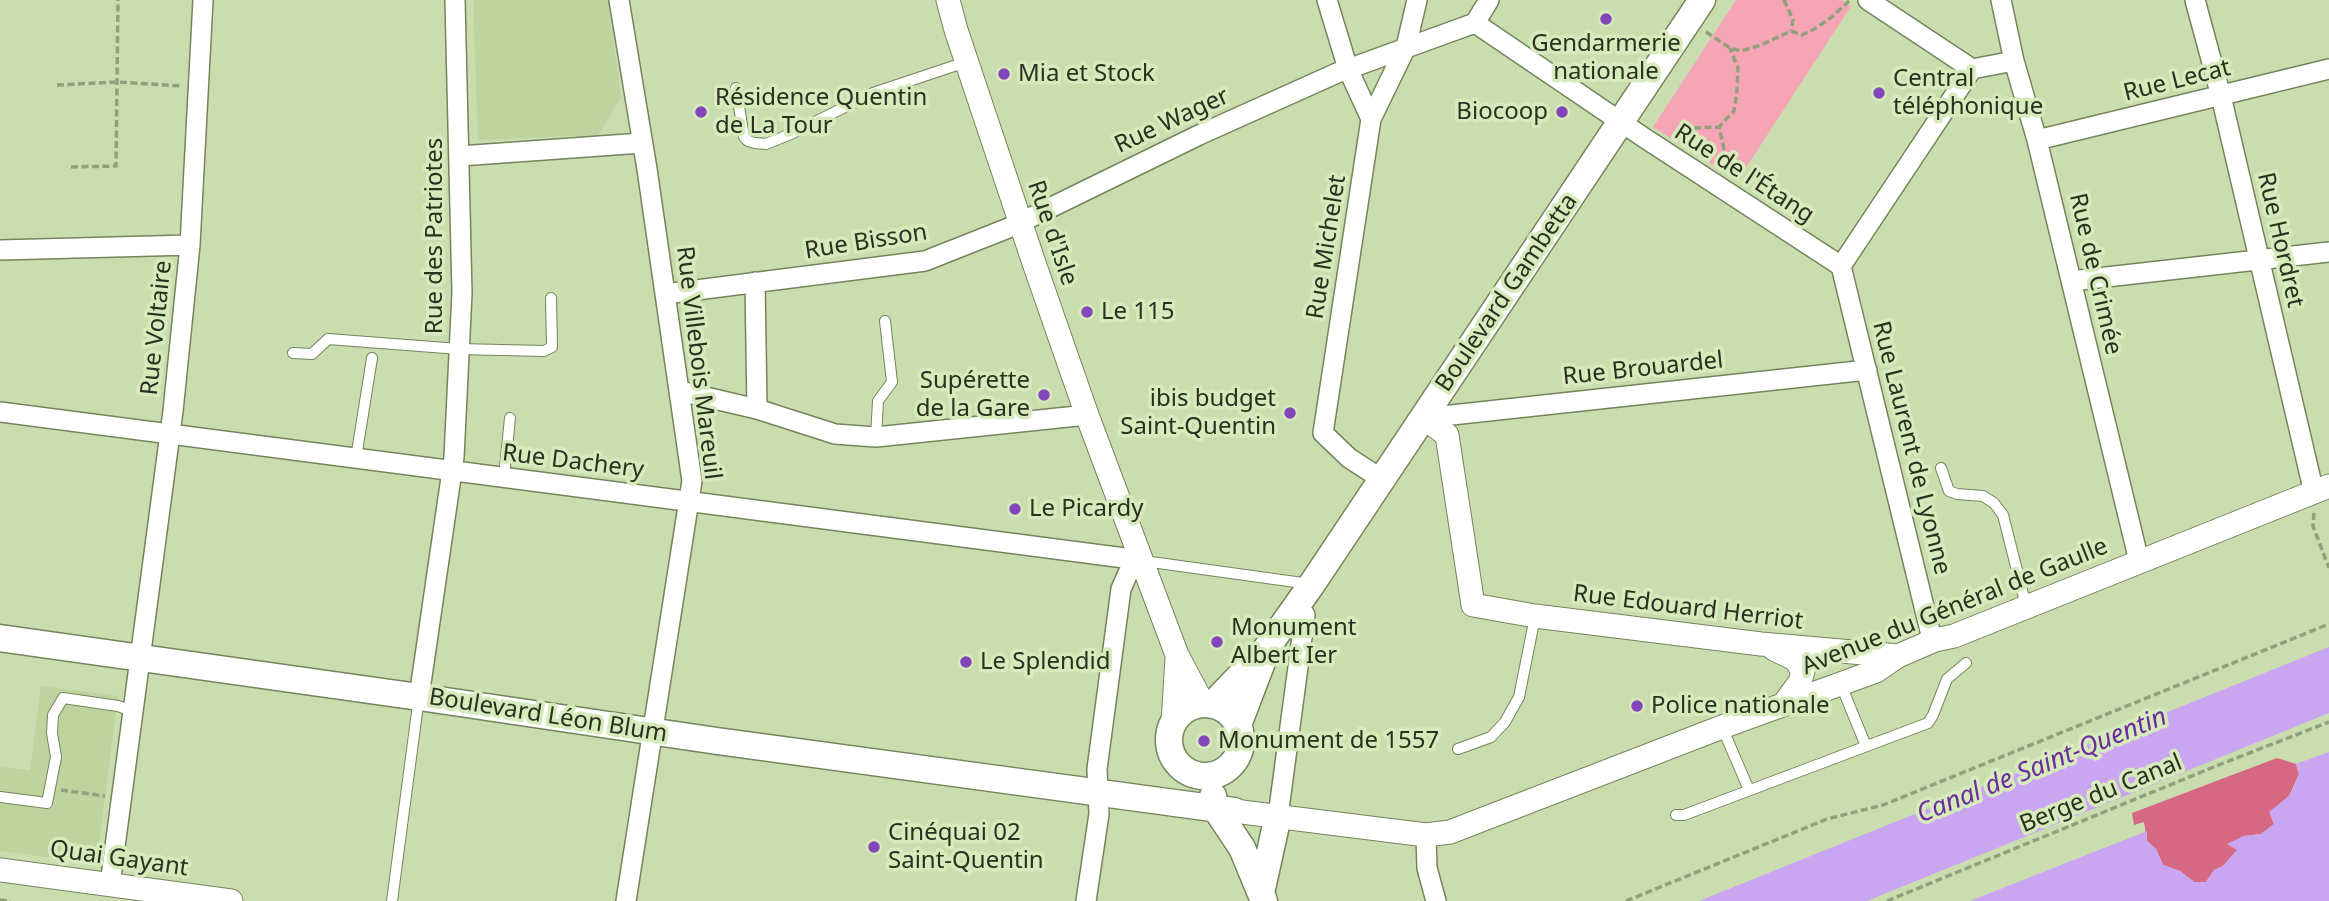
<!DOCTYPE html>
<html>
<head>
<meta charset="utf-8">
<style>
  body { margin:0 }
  canvas { display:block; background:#caddaf }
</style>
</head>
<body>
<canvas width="2329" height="901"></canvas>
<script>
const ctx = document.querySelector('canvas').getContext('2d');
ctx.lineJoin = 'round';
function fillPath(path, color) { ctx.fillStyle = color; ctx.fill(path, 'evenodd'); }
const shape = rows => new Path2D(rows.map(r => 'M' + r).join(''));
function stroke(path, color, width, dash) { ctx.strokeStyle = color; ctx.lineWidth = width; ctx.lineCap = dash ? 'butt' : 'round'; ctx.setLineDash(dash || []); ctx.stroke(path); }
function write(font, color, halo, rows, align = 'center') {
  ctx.font = font + ' "Noto Sans",sans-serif'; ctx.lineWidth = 7; ctx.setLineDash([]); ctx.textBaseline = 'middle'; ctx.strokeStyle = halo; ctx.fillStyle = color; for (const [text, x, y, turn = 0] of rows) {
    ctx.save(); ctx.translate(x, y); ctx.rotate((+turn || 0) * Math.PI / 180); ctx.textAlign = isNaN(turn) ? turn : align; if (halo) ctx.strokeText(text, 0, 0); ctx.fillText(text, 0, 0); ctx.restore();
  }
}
fillPath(shape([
  [473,0,608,0,621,98,598,135,478,140],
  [41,686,118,696,97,859,91,863,0,851,0,767,30,770]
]), '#bed39e');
fillPath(shape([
  [1736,0,1842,0,1851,6,1738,180,1653,127]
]), '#f6a5b6');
fillPath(shape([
  [2277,758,2296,764,2299,774,2289,796,2270,812,2274,824,2261,834,2244,836,2228,844,2238,849,2223,866,2214,870,2206,882,2194,882,2180,871,2163,865,2156,849,2147,841,2144,822,2134,825,2132,813]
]), '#d76884');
fillPath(shape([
  [2329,647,2329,713,1867,901,1699,901],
  [2329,752,2329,901,1970,901,2147,831,2147,841,2156,849,2163,865,2180,871,2194,882,2206,882,2214,870,2223,866,2237,850,2227,844,2244,836,2261,834,2274,824,2269,812,2289,796,2292,791,2299,774,2296,764]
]), '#caa5f2');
const service = shape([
  [736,88,744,137,748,141,755,143,766,144,793,133,873,93,966,62],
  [293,353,312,354,328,339,459,349,544,351,552,347,551,298],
  [876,437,878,401,892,382,885,321],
  [356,458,372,358],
  [1941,468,1949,491,1957,494,1983,496,1994,503,2003,515,2026,606],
  [504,477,510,418],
  [1144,561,1310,584],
  [1841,685,1866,746],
  [1722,727,1749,790],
  [1458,749,1491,737,1505,722,1519,697,1535,617],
  [0,797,47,803,56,757,52,733,53,715,63,698,118,706,132,711],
  [1676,815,1684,815,1928,723,1933,715,1947,679,1966,663],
  [392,901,419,697]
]);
const minor = shape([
  [619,0,647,169,692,481,626,901],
  [1327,0,1348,69,1371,119,1323,433,1349,458,1383,480],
  [1868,0,1972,69,2014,61],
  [2001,0,2014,61,2037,140,2139,561],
  [2195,0,2221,96,2311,480,2316,491],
  [1475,23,1489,0],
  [1371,119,1406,47,1417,0],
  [2037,140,2329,69],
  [460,156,642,143],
  [0,250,190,245],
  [1841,266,1930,631,1935,640],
  [1841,266,1972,69],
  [2071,281,2329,252],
  [755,282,757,409],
  [665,294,925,261,1011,227,1199,135,1337,73,1475,23,1643,137,1841,266],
  [680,391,757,409,835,434,876,437,1087,415],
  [0,412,1140,560],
  [1424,418,1867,370],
  [419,697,454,457,462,293,455,0],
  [1278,816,1305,615,1297,605],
  [1426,835,1427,868,1436,901],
  [110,884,173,411,190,245,203,0],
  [1086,901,1099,814,1097,769,1121,589,1129,571,1140,560]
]);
const tertiary = shape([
  [948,0,956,30,1034,263,1087,415,1177,655,1203,704],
  [1424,418,1447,435,1473,605,1535,616,1761,644,1898,656],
  [1774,649,1795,659,1803,671,1800,682,1783,705],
  [1173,723,1177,658],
  [1234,811,1426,835,1450,832,1722,727,1876,671,1898,656,1935,640,1954,636,2329,486],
  [0,870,231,901]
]);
const secondary = shape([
  [0,638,419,697,717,741,1234,811],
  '1169 740a36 36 0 1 1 72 0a36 36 0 1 1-72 0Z',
  [1212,705,1266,649,1312,584,1702,0],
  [1238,725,1262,662],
  [1213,796,1216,809,1242,848,1264,901],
  [1261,893,1278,816]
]);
stroke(service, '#74855b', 12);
stroke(minor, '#74855b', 22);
stroke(tertiary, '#74855b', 25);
stroke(secondary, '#74855b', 29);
stroke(shape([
  [1784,0,1793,20,1791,31],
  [1706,32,1730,48,1741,51,1761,45,1791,31,1802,35,1816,28,1832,17,1850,0],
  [57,85,117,82,182,86],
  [1674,135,1695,128,1719,127],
  [71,167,116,166,118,0],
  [1729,170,1719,127,1734,111,1737,91,1738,68,1730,48],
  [2314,513,2313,526,2329,568],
  [61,790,105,796],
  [0,900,11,901],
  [1626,901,1827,819,1883,805,2329,624],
  [1887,901,2221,764,2329,722]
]), '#92a07c', 3.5, [7, 3.5]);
stroke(service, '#fff', 10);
stroke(minor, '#fff', 19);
stroke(tertiary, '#fff', 23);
stroke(secondary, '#fff', 26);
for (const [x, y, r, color] of [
  [1606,19,7,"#8345ba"],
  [1004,74,7,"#8345ba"],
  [1879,93,7,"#8345ba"],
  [701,112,7,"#8345ba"],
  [1562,112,7,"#8345ba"],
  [1087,312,7,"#8345ba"],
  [1044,395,7,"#8345ba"],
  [1290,413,7,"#8345ba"],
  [1015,509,7,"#8345ba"],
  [1217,642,7,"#8345ba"],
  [966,662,7,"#8345ba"],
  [1637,706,7,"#8345ba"],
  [1204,741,7,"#8345ba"],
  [874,847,7,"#8345ba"]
]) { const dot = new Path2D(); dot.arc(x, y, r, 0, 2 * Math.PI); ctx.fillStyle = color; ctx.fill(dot); stroke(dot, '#d7eabc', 2.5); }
write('24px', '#2a311f', '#d7eabc', [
  ["Gendarmerie",1606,44,"center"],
  ["nationale",1606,72,"center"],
  ["Mia et Stock",1018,74],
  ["Central",1893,79],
  ["téléphonique",1893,107],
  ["Résidence Quentin",715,98],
  ["de La Tour",715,126],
  ["Biocoop",1548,112,"right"],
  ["Le 115",1101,312],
  ["Supérette",1030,381,"right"],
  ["de la Gare",1030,409,"right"],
  ["ibis budget",1276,399,"right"],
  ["Saint-Quentin",1276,427,"right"],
  ["Le Picardy",1029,509],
  ["Monument",1231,628],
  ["Albert Ier",1231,656],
  ["Le Splendid",980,662],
  ["Police nationale",1651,706],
  ["Monument de 1557",1218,741],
  ["Cinéquai 02",888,833],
  ["Saint-Quentin",888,861]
], 'left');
write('24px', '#2a311f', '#d7eabc', [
  ["Rue Lecat",2177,81,-14],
  ["Rue Wager",1172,121,-25],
  ["Rue de l'Étang",1744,174,33],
  ["Rue d'Isle",1052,233,71],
  ["Rue des Patriotes",435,236,-90],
  ["Rue Hordret",2280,240,77],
  ["Rue Bisson",866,242,-9],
  ["Rue Michelet",1327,247,-81],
  ["Rue de Crimée",2095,274,77],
  ["Boulevard Gambetta",1507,293,-56],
  ["Rue Voltaire",157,328,-84],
  ["Rue Villebois Mareuil",698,363,83],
  ["Rue Brouardel",1643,369,-6],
  ["Rue Laurent de Lyonne",1911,448,76],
  ["Rue Dachery",573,462,7],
  ["Avenue du Général de Gaulle",1955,607,-22],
  ["Rue Edouard Herriot",1688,608,7],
  ["Boulevard Léon Blum",548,716,9],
  ["Berge du Canal",2101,794,-22],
  ["Quai Gayant",119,859,8]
]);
write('italic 26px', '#6b2e9d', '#d7eabc', [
  ["Canal de Saint-Quentin",2042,766,-22]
]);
</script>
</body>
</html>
